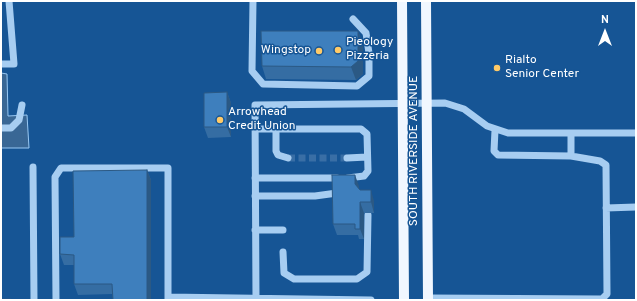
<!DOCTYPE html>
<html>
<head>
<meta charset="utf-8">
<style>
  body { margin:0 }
  #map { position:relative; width:637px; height:301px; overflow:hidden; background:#165595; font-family:Overpass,sans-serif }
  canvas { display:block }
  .frame { position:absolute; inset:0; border:2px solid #fff; pointer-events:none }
  .north { position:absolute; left:585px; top:12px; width:40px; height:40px; -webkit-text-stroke:3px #165595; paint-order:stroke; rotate:0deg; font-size:11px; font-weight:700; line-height:16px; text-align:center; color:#fff }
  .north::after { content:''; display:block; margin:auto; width:14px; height:18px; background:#fff; clip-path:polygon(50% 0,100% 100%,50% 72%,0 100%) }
</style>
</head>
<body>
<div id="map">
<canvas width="637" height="301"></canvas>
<div class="frame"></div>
<div class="north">N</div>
</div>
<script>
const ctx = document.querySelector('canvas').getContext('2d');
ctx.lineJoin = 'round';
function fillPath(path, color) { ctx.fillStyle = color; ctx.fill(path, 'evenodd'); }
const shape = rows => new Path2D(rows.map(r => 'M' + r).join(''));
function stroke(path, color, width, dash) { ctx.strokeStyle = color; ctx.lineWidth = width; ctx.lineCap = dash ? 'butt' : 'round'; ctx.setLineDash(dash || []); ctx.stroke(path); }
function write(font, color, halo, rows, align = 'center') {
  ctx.font = font + ' Overpass,sans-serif'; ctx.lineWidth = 3; ctx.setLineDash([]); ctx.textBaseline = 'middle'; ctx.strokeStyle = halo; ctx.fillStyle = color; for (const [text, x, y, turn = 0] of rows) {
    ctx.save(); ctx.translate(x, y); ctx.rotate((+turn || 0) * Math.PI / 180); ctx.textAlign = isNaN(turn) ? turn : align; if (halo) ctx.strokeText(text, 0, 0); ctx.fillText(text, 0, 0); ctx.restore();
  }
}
const water = shape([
  [1,73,7,74,8,116,27,115,29,148,1,148,1,73]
]);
fillPath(water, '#396795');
stroke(water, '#99c9f4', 1);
stroke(shape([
  [288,158,347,158]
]), '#396ea5', 7, [7, 3.5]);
stroke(shape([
  [253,1,252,71,263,84,357,86,369,76,369,53,366,33,353,19],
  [1,64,14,64,9,1],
  [1,128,11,128,19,120,22,105],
  [255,129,361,129,367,134,368,171,364,176,348,178],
  [276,129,276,151,278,155,288,158],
  [571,133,571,156],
  [347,158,367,157],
  [33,167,34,300],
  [255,178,337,178],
  [255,196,315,196,337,193],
  [606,208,636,207],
  [255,230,283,230],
  [283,252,284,273,294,279,357,279,367,272,368,215],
  [168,297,371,300],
  [428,298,602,299,607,294,606,165,600,161,571,156,498,155,494,151,495,130],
  [56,300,55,177,61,168,168,168,168,300],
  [256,300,255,105,445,103,464,109,487,126,508,133,636,133]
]), '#a7cdf1', 7);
stroke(shape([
  [402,1,404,300],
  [426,1,428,300]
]), '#f1f7ff', 10);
fillPath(shape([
  [358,31,363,44,363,74,356,80,266,79,262,66],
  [227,92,231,103,231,137,208,138,204,127],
  [147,170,151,180,112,294,78,295,74,284,74,265,64,265,60,254,74,237],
  [359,186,359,189,360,190,374,201,374,213,364,213,364,239,359,239,358,235,337,235,333,224]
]), '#356da3');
fillPath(shape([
  [358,31,363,44,363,74,356,80,351,67],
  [227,92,231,103,231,137,227,127],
  [147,170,151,180,151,300,147,300],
  [355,175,359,186,359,195,355,184],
  [371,190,374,201,374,213,371,202],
  [360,202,364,213,364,239,360,229]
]), '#2b5984');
const building = shape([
  [261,31,358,31,358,61,351,67,262,66,261,31],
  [227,92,227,127,204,127,204,93,227,92],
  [147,170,147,300,113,300,112,284,74,284,74,255,60,254,60,237,74,237,73,171,147,170],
  [332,175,355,175,355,184,360,190,371,190,371,202,360,202,360,229,355,229,355,224,333,224,332,175],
  [1,299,11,299,11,300,1,300,1,299]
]);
fillPath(building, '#3e7fbd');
stroke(building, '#2b5984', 1);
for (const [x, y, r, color] of [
  [338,50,4,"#ffca67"],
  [319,51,4,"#ffca67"],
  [497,68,4,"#ffca67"],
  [220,120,4,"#ffca67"]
]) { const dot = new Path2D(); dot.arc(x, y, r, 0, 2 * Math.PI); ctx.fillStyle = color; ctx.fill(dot); stroke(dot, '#165595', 1.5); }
write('12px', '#fff', '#165595', [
  ["Pieology",346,43],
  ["Pizzeria",346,57],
  ["Wingstop",311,51,"right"],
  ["Rialto",505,61],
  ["Senior Center",505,75],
  ["Arrowhead",228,113],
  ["Credit Union",228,127]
], 'left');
write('12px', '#fff', '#165595', [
  ["SOUTH RIVERSIDE AVENUE",415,151,-90]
]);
</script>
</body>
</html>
